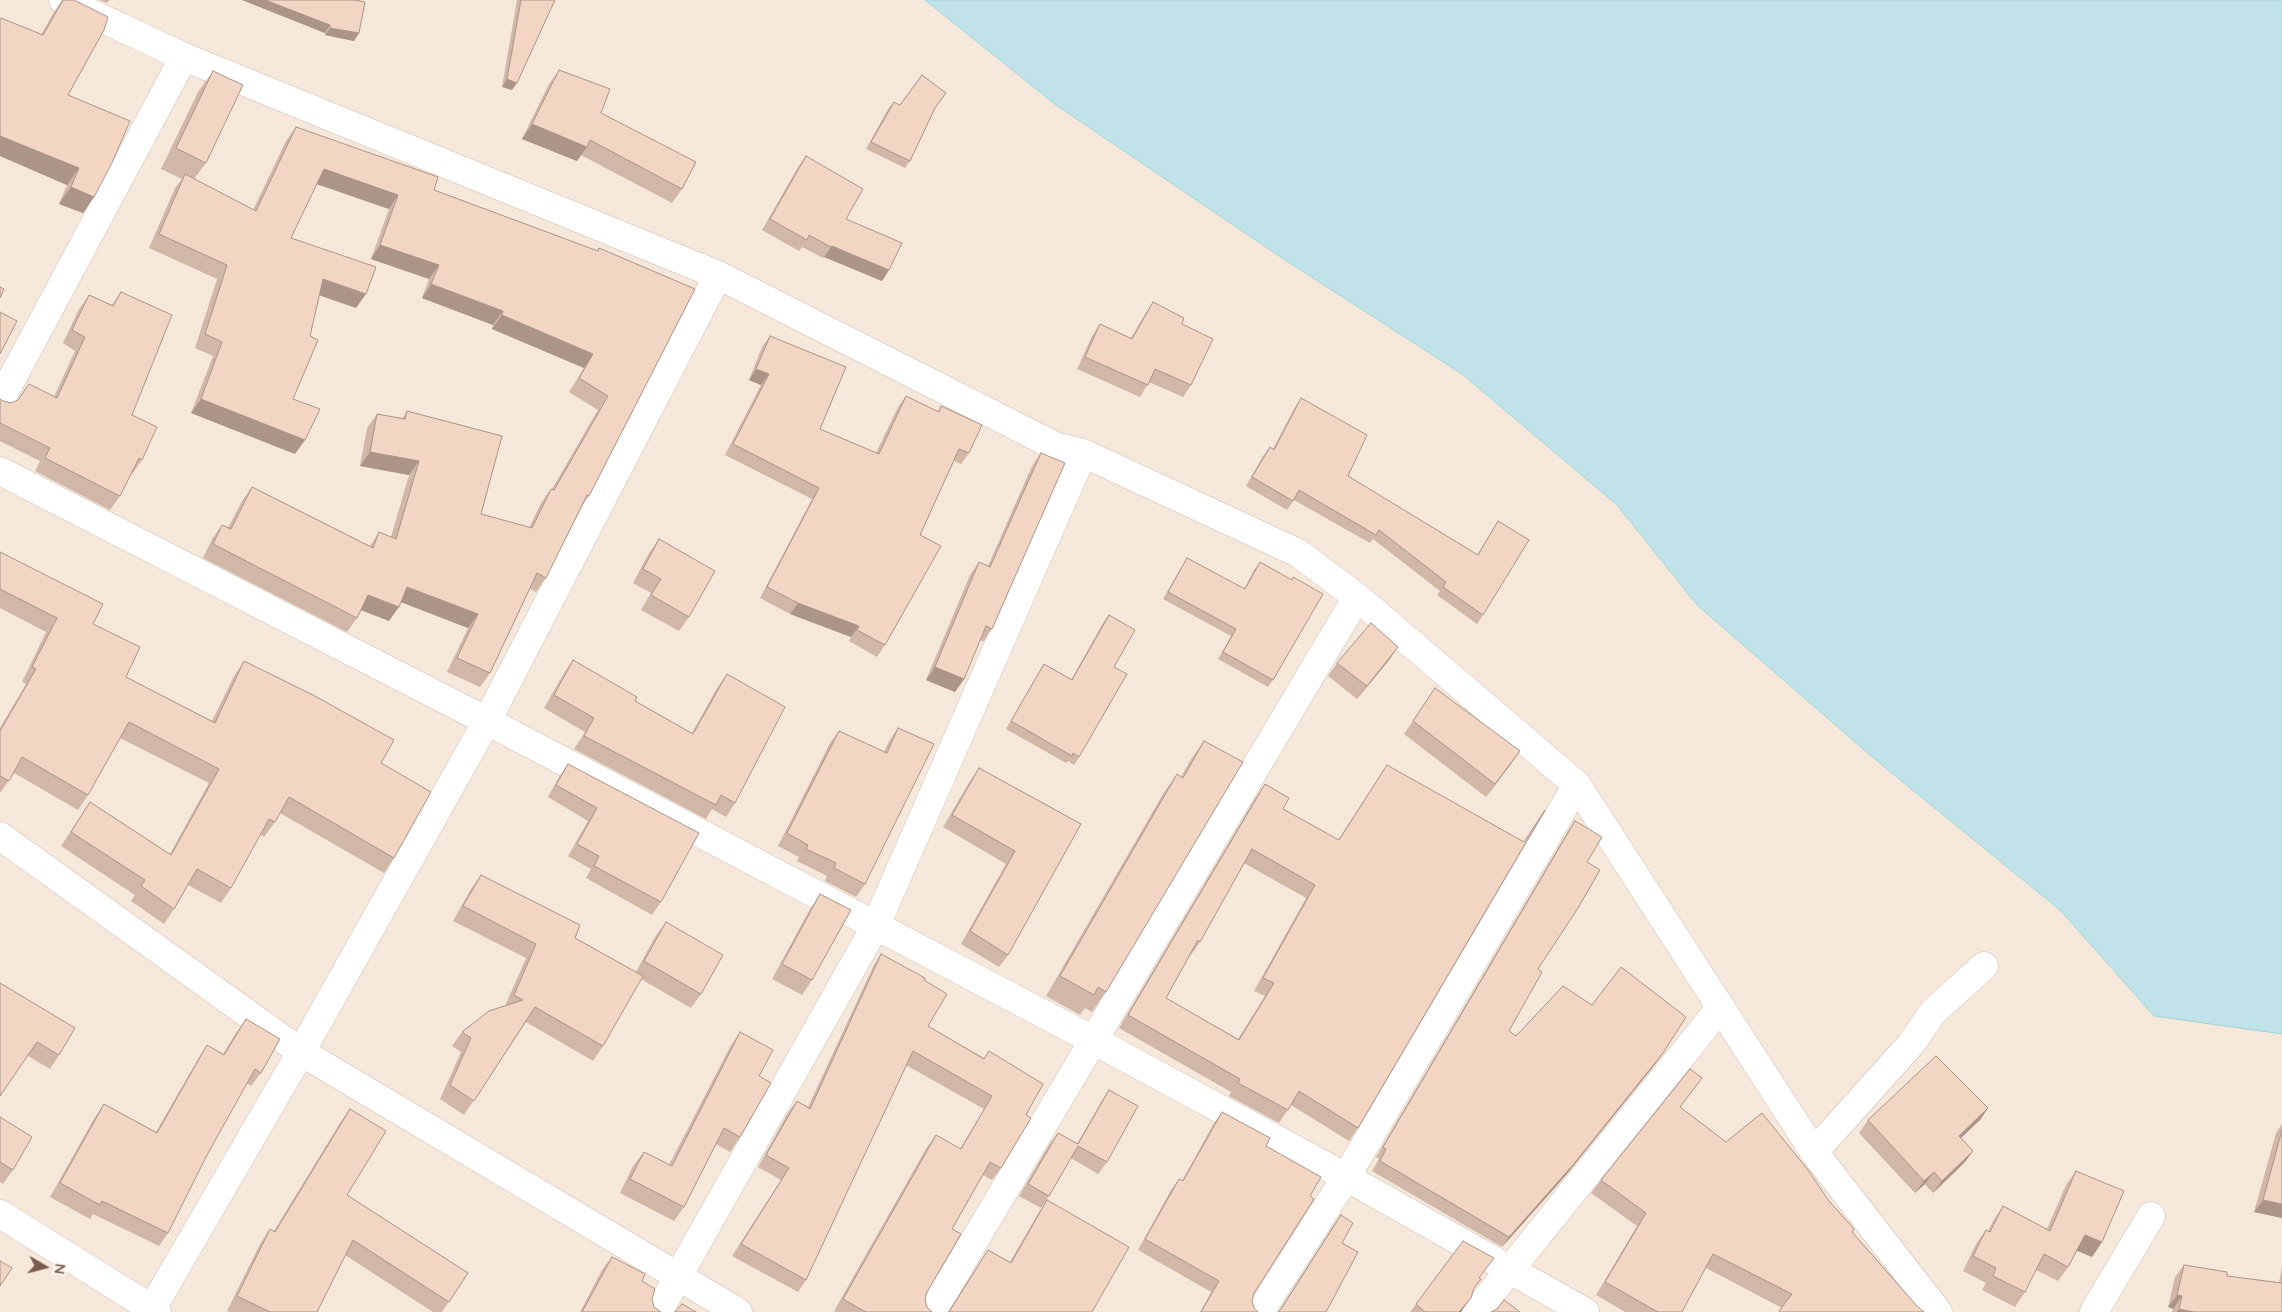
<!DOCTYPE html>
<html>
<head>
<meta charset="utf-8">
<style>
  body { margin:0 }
  #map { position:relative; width:2282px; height:1312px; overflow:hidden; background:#fdf6ec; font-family:Lato,sans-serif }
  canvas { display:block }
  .north { position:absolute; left:20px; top:1242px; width:50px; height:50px; -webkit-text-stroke:4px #fffaf3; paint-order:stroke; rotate:98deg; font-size:14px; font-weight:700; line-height:20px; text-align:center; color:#7a5c4d }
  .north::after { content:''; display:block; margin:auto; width:18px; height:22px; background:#7a5c4d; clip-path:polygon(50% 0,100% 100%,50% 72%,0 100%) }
</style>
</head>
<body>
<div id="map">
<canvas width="2282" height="1312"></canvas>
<div class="north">N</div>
</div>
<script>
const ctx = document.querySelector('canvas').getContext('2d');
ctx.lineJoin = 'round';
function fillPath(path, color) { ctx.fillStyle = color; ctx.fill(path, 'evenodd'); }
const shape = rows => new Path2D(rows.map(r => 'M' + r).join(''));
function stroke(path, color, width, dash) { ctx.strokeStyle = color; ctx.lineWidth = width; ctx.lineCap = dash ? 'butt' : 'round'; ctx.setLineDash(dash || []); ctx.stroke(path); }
fillPath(shape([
  [0,0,925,0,1056,105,1282,258,1462,374,1617,505,1697,605,1877,761,2060,910,2154,1016,2282,1034,2282,1312,0,1312]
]), '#f5e8da');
const water = shape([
  [925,0,2282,0,2282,1034,2154,1016,2060,910,1877,761,1697,605,1617,505,1462,374,1282,258,1056,105,925,0]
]);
fillPath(water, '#bfe3e8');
stroke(water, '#a5d3da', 1);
const street = shape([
  [63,0,184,57,718,275,1055,446,1083,453,1298,553,1357,597,1577,785,1814,1152,1938,1312],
  [0,401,184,57],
  [0,471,487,721,1093,1040,1346,1177,1585,1312],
  [0,836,301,1052,738,1312],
  [1814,1152,1911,1044,1933,1012,1984,966],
  [0,1214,157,1312],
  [150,1312,301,1052,487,721,718,275],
  [658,1312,875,927,1083,453],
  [932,1312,1357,597],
  [1260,1312,1346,1177,1577,785],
  [1476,1312,1720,1008],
  [2094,1312,2151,1216]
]);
stroke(street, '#d1beb0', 29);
stroke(street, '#fff', 28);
fillPath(shape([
  [62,0,74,0,68,95,94,197,83,213,59,204,67,185,0,156,0,19,41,35,54,12],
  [100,0,109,0,107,3],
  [242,0,355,0,359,33,354,41,325,35,325,33],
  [517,0,555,0,512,90,502,87],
  [559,70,601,113,682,189,672,203,581,155,577,161,522,139,549,84],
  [213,71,206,163,194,179,253,210,286,141,296,127,434,190,597,251,599,248,695,289,589,496,580,508,546,578,536,592,530,589,490,673,480,687,447,672,468,628,401,602,389,621,361,610,357,618,347,632,203,558,212,539,222,525,228,528,242,501,252,487,370,546,379,532,391,537,409,475,360,466,367,428,377,414,402,419,407,411,481,514,529,528,541,503,551,489,552,489,598,410,569,392,584,368,492,329,493,325,422,298,429,279,371,259,389,209,316,184,291,238,356,308,319,295,293,399,295,454,191,413,213,356,195,348,217,279,149,248,175,188,182,179,161,169,198,92],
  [894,102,900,105,935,109,910,161,905,168,866,149,888,109],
  [806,156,846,219,889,270,882,281,824,257,823,258,802,247,799,251,762,230,798,167],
  [121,292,132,415,142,460,132,474,131,473,120,496,110,510,35,471,40,461,0,441,0,399,3,401,11,403,54,397,75,351,63,343,79,309,89,295,112,305],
  [1153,302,1191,385,1183,397,1149,382,1140,397,1077,369,1092,336,1100,324,1131,338,1145,314],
  [770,336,820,429,876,453,898,407,906,396,938,412,941,406,969,453,961,464,954,461,920,535,885,645,877,657,849,641,851,637,790,614,760,598,812,499,725,455,761,385,749,380,762,347],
  [1301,398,1348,476,1477,555,1498,521,1483,615,1477,624,1437,595,1440,591,1373,539,1370,543,1294,500,1287,510,1246,486,1263,456,1270,447,1273,449,1295,407],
  [1041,453,992,629,983,642,980,640,964,679,955,692,926,680,970,575,979,562,988,566,1032,466],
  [659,539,689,617,679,631,641,610,651,593,633,583,649,553],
  [0,552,93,624,126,677,212,721,234,676,244,661,381,763,394,858,384,873,280,813,275,822,264,837,260,834,231,888,221,903,188,885,174,909,164,924,131,901,135,895,61,846,90,802,170,854,209,783,120,738,88,795,78,810,14,773,0,793,0,728,26,684,22,682,46,632,0,608],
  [1187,558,1244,589,1254,570,1260,562,1273,680,1268,687,1218,659,1231,636,1163,599,1182,566],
  [1109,615,1114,667,1079,757,1074,765,1068,761,1066,763,1006,729,1039,672,1044,664,1071,680,1103,623],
  [1398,647,1389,660,1357,699,1328,676,1337,663],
  [573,660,635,701,692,733,717,688,727,674,735,803,726,817,712,809,706,819,574,749,585,732,544,708,564,673],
  [1435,688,1520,751,1486,797,1404,734],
  [898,728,865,884,856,897,825,881,827,876,797,861,799,857,778,846,830,743,839,731,884,752,889,741],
  [1204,741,1106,992,1092,1012,1085,1008,1080,1015,1046,996,1163,794,1177,774,1181,777,1190,761],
  [568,764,661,902,652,915,586,878,591,869,568,856,588,821,548,797,559,777],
  [1387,765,1358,1128,1349,1141,1291,1105,1279,1123,1229,1096,1231,1092,1119,1028,1256,797,1265,784,1283,809,1338,840],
  [1244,863,1306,898,1254,991,1265,996,1238,1039,1166,998,1190,954,1191,955,1200,942],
  [979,768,1081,824,1008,955,999,967,961,944,1006,864,943,827,970,781],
  [1575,821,1587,862,1538,969,1509,1031,1516,1036,1663,1053,1656,1063,1566,1175,1502,1247,1372,1171,1379,1159,1376,1157,1568,831],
  [481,875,575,938,636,972,655,937,666,922,701,994,691,1008,641,979,603,1046,593,1061,526,1022,464,1115,440,1099,461,1052,452,1046,462,1032,505,1006,526,958,453,921,471,889],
  [820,894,812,980,802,995,772,979,810,909],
  [881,954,924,980,928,1026,984,1058,989,1051,1026,1115,1001,1168,992,1180,983,1175,952,1229,927,1292,925,1299,927,1307,932,1312,836,1312,834,1311,927,1147,936,1135,960,1149,984,1109,906,1065,806,1280,798,1292,732,1256,781,1180,758,1167,788,1113,797,1101,808,1107,873,967],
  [0,983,59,1055,50,1069,28,1056],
  [246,1019,261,1073,251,1086,247,1083,207,1155,168,1233,159,1246,93,1214,90,1219,50,1197,95,1117,104,1104,156,1132,198,1059,207,1045,223,1054,236,1033],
  [740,1032,759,1076,740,1137,730,1152,716,1144,684,1207,674,1221,620,1193,633,1166,644,1152,669,1165,730,1047],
  [1702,1078,1680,1107,1726,1142,1829,1201,1852,1232,1917,1306,1924,1312,1779,1312,1782,1308,1706,1268,1682,1312,1625,1312,1596,1295,1637,1226,1591,1193,1601,1180],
  [1109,1090,1107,1162,1098,1174,1071,1158,1049,1196,1041,1208,1019,1196,1049,1145,1058,1133,1077,1144,1101,1102],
  [1988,1108,1980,1120,1961,1138,1973,1151,1964,1163,1933,1193,1925,1184,1915,1193,1859,1133,1868,1120],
  [350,1109,347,1195,468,1273,442,1312,433,1312,345,1255,317,1312,230,1312,227,1311,260,1244,270,1229,274,1231,340,1123],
  [1222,1112,1266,1146,1254,1293,1252,1301,1254,1308,1258,1312,1200,1312,1211,1292,1138,1250,1171,1190,1179,1179,1182,1181,1214,1123],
  [0,1117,13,1170,3,1184,0,1182],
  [2282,1124,2282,1218,2254,1212,2276,1133],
  [2076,1171,2102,1242,2092,1257,2077,1250,2068,1267,2058,1281,2036,1270,2025,1292,2015,1307,1982,1290,1986,1283,1963,1271,1976,1244,1986,1230,1988,1231,1993,1221,2003,1206,2047,1229,2066,1185],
  [1047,1200,1092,1312,948,1312,988,1250,1010,1262,1039,1212],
  [1341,1215,1342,1243,1279,1311,1333,1226],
  [612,1257,642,1281,652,1299,654,1307,661,1312,580,1312,602,1270],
  [2184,1265,2227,1276,2279,1283,2282,1266,2282,1312,2172,1312,2173,1309,2168,1307,2175,1277],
  [1479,1278,1461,1312,1410,1312,1416,1304]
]), '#d1b7a8');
fillPath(shape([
  [242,0,265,0,330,25,325,33],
  [330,28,359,33,354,41,325,35],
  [507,79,517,83,512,90,502,87],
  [532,124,587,147,577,161,522,139],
  [0,136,79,168,67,185,0,156],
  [324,169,398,195,389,209,314,183],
  [71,187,94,197,83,213,59,204],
  [380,245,439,265,429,279,371,259],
  [832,246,889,270,882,281,824,257],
  [323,279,366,294,356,308,313,293],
  [431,284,503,311,493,325,422,298],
  [502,315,593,354,584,368,492,329],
  [756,369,769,374,761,385,749,380],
  [201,399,305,440,295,454,191,413],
  [370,452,419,461,409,475,360,466],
  [407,587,478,614,468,628,398,601],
  [368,595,399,607,389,621,358,609],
  [798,603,859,626,851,637,790,614],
  [1398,647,1389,660,1357,699,1367,686],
  [935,667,964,679,955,692,926,680],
  [1520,751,1511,764,1486,797,1495,784],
  [1663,1053,1656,1063,1566,1175,1502,1247,1509,1237],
  [1988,1108,1980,1120,1950,1148,1959,1136],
  [1973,1151,1964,1163,1933,1193,1942,1181],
  [1934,1172,1925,1184,1915,1193,1924,1181],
  [2263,1200,2282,1204,2282,1218,2254,1212],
  [2085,1235,2102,1242,2092,1257,2075,1250],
  [2177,1295,2182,1296,2173,1309,2168,1307],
  [1471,1298,1461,1312,1459,1312],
  [2179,1309,2194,1312,2177,1312]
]), '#aa9588');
const building = shape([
  [63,0,74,0,108,17,104,30,68,95,130,121,112,163,94,197,71,187,79,168,0,136,0,20,1,18,43,35,63,0],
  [265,0,355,0,365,2,359,33,330,28,330,25,265,0],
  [521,0,555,0,517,83,507,79,521,0],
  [559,70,610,89,601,113,696,162,682,189,590,140,587,147,532,124,559,70],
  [213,71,243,85,206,163,176,148,213,71],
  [922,75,946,93,935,108,910,161,871,142,894,102,900,105,922,75],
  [296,127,438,177,434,190,598,251,599,248,695,289,589,496,587,495,546,578,537,573,490,673,457,658,478,614,407,587,399,607,368,595,357,618,213,544,222,525,231,529,252,487,373,548,379,532,396,539,419,461,370,452,377,414,405,419,407,411,502,436,481,514,532,528,551,489,554,490,608,396,579,378,593,354,502,315,503,311,431,284,439,265,380,245,398,195,324,169,291,238,376,267,366,294,323,279,310,336,318,340,293,399,320,409,305,440,201,399,222,342,205,334,227,265,159,234,185,174,256,211,296,127],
  [806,156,863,189,846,219,902,243,889,270,832,246,831,247,809,235,807,240,770,219,806,156],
  [0,287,4,289,0,298,0,287],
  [121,292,172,315,132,415,157,427,142,460,139,458,120,496,45,458,50,448,0,423,0,399,3,401,11,403,18,400,29,384,57,398,85,337,72,330,89,295,113,306,121,292],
  [1153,302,1184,318,1182,324,1213,339,1191,385,1155,369,1148,385,1085,357,1100,324,1132,339,1153,302],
  [0,312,17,321,0,354,0,312],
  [770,336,846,367,820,429,879,454,906,396,939,412,941,406,982,425,969,453,959,449,920,535,941,546,885,645,857,630,859,626,798,603,767,587,819,488,733,444,769,374,756,369,770,336],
  [1301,398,1367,435,1348,476,1478,555,1498,521,1529,540,1483,615,1443,587,1446,582,1379,530,1376,535,1299,490,1293,501,1252,477,1270,447,1274,450,1301,398],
  [1041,453,1065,463,992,629,986,626,964,679,935,667,979,562,990,567,1041,453],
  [659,539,715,571,689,617,651,595,661,579,643,569,659,539],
  [0,552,103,604,93,624,140,647,126,677,215,723,244,661,313,695,394,740,381,763,431,792,394,858,289,797,275,822,269,819,231,888,197,869,174,909,141,886,145,880,71,832,90,802,171,855,219,769,129,722,88,795,22,757,9,781,0,776,0,731,36,669,32,667,57,618,0,589,0,552],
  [1187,558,1245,589,1260,562,1292,580,1293,577,1323,594,1273,680,1223,652,1236,629,1168,592,1187,558],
  [1109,615,1135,630,1114,667,1127,674,1079,757,1073,753,1072,756,1011,721,1044,664,1072,680,1109,615],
  [1371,623,1398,647,1367,686,1337,663,1371,623],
  [573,660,637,697,635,701,693,734,727,674,785,707,735,803,721,795,716,805,584,736,594,718,554,695,573,660],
  [1435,688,1520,751,1495,784,1413,721,1435,688],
  [898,728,934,744,865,884,834,868,836,863,806,849,808,845,787,833,839,731,887,753,898,728],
  [1204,741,1243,762,1106,992,1098,987,1094,995,1060,976,1177,774,1183,778,1204,741],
  [568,764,699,833,661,902,594,866,599,856,577,844,597,808,556,785,568,764],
  [1387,765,1524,842,1545,810,1358,1128,1299,1091,1288,1110,1238,1083,1240,1079,1128,1015,1265,784,1289,798,1283,809,1339,840,1387,765],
  [1252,849,1315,885,1263,978,1274,983,1239,1040,1166,998,1198,940,1200,942,1252,849],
  [979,768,1081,824,1008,955,970,931,1015,851,952,815,979,768],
  [1575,821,1602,837,1587,862,1600,870,1578,908,1538,969,1542,972,1509,1031,1516,1036,1563,986,1592,1005,1621,967,1686,1017,1663,1053,1573,1165,1509,1237,1380,1161,1386,1149,1383,1147,1575,821],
  [481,875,580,925,575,938,643,976,603,1046,535,1007,474,1101,450,1085,471,1038,462,1032,489,1011,523,1000,514,995,536,944,463,906,481,875],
  [820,894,851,910,812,980,782,964,820,894],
  [666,922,723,955,701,994,644,961,666,922],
  [881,954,925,978,924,980,947,994,928,1026,984,1059,989,1051,1043,1084,1026,1115,1031,1118,1001,1168,990,1162,952,1229,961,1234,927,1292,925,1299,927,1307,932,1312,866,1312,843,1299,936,1135,961,1149,992,1096,913,1051,806,1280,741,1244,789,1168,766,1155,797,1101,810,1109,881,954],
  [0,983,75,1028,59,1055,37,1042,0,1096,0,983],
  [246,1019,280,1039,261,1073,255,1069,207,1155,168,1233,102,1201,100,1205,60,1183,104,1104,157,1133,207,1045,224,1055,246,1019],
  [740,1032,773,1050,759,1076,771,1083,740,1137,724,1128,684,1207,630,1179,644,1152,672,1166,740,1032],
  [1936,1056,1988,1108,1959,1136,1973,1151,1942,1181,1934,1172,1924,1181,1868,1120,1936,1056],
  [1690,1069,1702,1078,1680,1107,1726,1142,1762,1113,1808,1170,1829,1201,1854,1229,1852,1232,1917,1306,1924,1312,1780,1312,1779,1311,1792,1294,1713,1254,1682,1312,1658,1312,1605,1282,1646,1213,1601,1180,1690,1069],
  [1109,1090,1138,1106,1107,1162,1078,1146,1049,1196,1028,1184,1058,1133,1078,1144,1109,1090],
  [350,1109,386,1131,347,1195,468,1273,449,1302,353,1240,317,1312,270,1312,237,1296,270,1229,275,1232,350,1109],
  [1222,1112,1270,1138,1266,1146,1321,1177,1310,1196,1314,1199,1254,1293,1252,1301,1254,1308,1258,1312,1201,1312,1219,1281,1145,1239,1179,1179,1183,1181,1222,1112],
  [0,1117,32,1137,13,1170,0,1162,0,1117],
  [2282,1130,2282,1204,2263,1200,2282,1130],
  [2076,1171,2124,1191,2102,1242,2085,1235,2068,1267,2044,1254,2025,1292,1993,1276,1996,1268,1973,1256,1986,1230,1990,1232,2003,1206,2050,1231,2076,1171],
  [1047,1200,1129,1247,1092,1312,949,1312,988,1250,1011,1263,1047,1200],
  [1341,1215,1353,1223,1342,1243,1358,1252,1326,1312,1278,1312,1281,1309,1341,1215],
  [1463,1241,1494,1258,1479,1278,1481,1279,1474,1288,1471,1298,1459,1312,1425,1312,1416,1304,1463,1241],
  [612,1257,645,1274,642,1281,655,1289,652,1299,654,1307,661,1312,582,1312,612,1257],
  [0,1261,12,1268,0,1286,0,1261],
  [2184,1265,2227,1272,2227,1276,2282,1283,2282,1312,2194,1312,2179,1309,2182,1296,2177,1295,2184,1265],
  [1504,1300,1520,1312,1491,1312,1497,1309,1504,1300],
  [682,1304,696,1312,675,1312,682,1304]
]);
fillPath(building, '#f3d5c3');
stroke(building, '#aa9588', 1);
</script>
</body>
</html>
